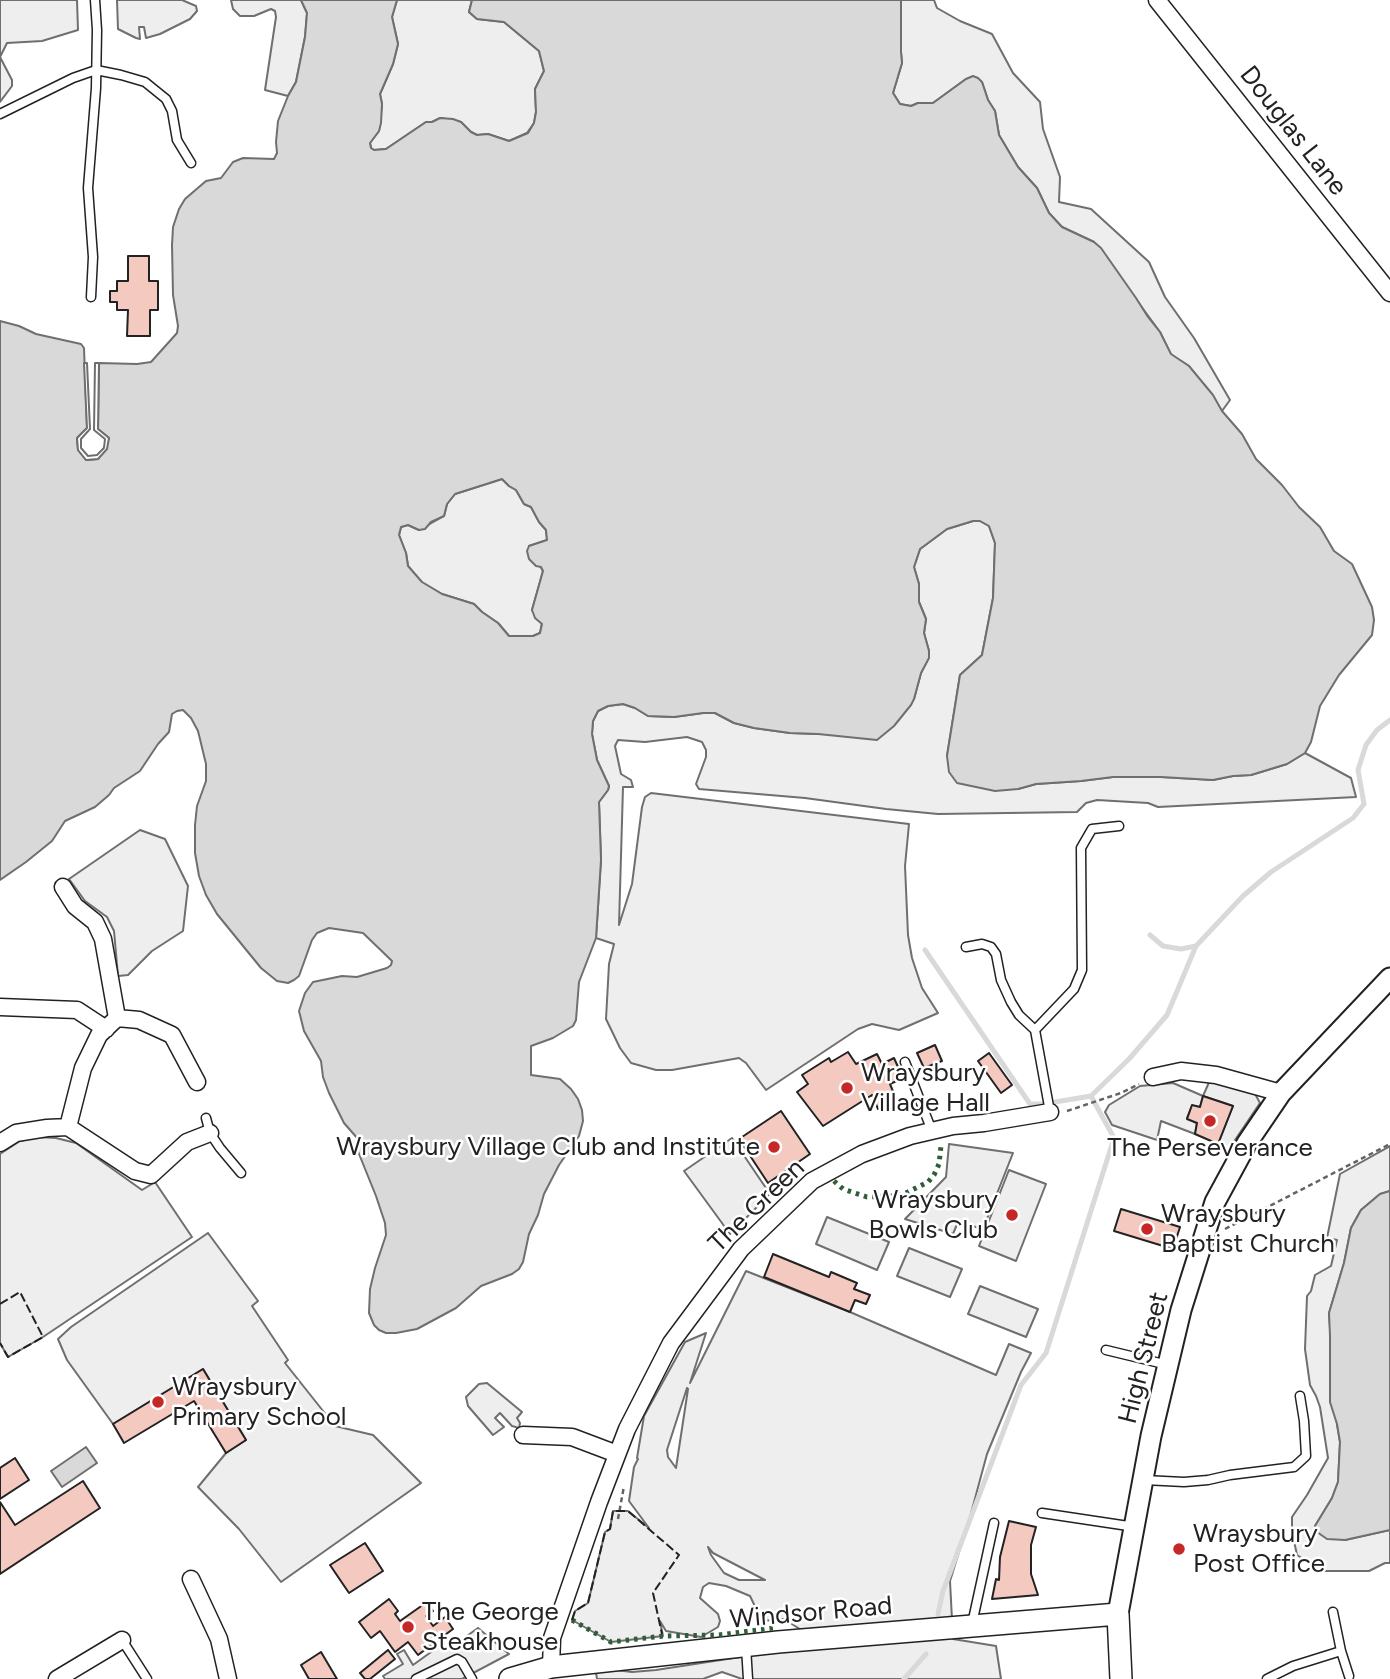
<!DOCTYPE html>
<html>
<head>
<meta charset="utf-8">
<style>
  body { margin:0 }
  canvas { display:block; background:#fff }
</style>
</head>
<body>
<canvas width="1390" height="1679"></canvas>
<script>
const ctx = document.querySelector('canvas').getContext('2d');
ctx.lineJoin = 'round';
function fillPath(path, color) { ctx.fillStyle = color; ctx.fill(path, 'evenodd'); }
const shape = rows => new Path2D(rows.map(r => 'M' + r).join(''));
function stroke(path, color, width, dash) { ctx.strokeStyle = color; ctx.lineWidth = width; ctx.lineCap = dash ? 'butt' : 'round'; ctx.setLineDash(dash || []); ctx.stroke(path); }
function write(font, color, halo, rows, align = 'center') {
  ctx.font = font + ' Figtree,sans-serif'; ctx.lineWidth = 5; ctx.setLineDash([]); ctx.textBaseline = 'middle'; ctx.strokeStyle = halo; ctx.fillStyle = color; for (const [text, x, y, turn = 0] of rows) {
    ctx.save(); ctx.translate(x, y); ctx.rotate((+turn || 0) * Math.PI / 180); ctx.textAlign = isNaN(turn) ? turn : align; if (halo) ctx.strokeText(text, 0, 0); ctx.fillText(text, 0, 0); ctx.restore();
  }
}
const green = shape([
  [0,0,77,0,78,30,42,41,7,43,0,57,12,80,12,86,0,102,0,0],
  [117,0,182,0,196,6,197,11,190,19,160,34,146,38,144,27,139,27,140,39,136,38,118,29,117,0],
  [231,0,301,0,307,13,305,37,296,82,288,96,265,90,276,17,275,11,271,9,254,16,240,16,233,9,231,0],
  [397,0,472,0,469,12,477,19,504,22,539,51,544,71,535,89,536,112,534,123,527,133,509,141,488,134,477,135,471,132,461,122,441,118,432,122,426,122,386,149,374,150,371,148,370,143,379,131,382,104,380,94,393,64,398,44,392,17,397,0],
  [901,0,934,0,937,8,960,21,992,34,1013,73,1040,102,1043,129,1060,177,1059,202,1091,209,1149,262,1165,297,1194,338,1230,400,1222,411,1189,366,1171,355,1160,332,1094,242,1062,227,1049,213,1037,188,1018,167,999,135,995,111,988,100,982,82,966,79,933,103,918,103,911,106,900,104,893,93,902,63,901,52,901,0],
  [502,479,509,486,516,490,524,504,531,507,539,522,546,530,547,540,529,546,543,571,532,610,542,623,540,633,533,636,509,636,498,623,482,612,474,604,442,594,421,582,408,566,406,553,399,535,401,527,408,525,419,530,444,516,447,504,455,494,502,479],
  [973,521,980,521,989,526,995,543,993,598,982,655,960,675,947,756,1018,789,1036,784,1081,781,1113,777,1161,777,1213,780,1233,776,1251,775,1287,764,1305,753,1351,778,1356,797,1158,807,1148,803,1097,800,1086,803,1077,812,938,814,886,809,805,798,699,789,696,784,706,757,706,750,702,742,687,737,645,742,618,740,615,746,621,774,631,780,633,787,623,787,619,925,632,884,642,807,645,797,651,793,909,824,905,866,908,935,912,958,922,988,938,1013,899,1030,872,1024,858,1029,766,1090,746,1063,739,1058,672,1070,656,1070,631,1063,620,1048,606,1019,609,964,614,944,596,938,601,860,599,802,608,790,609,786,597,760,592,734,593,721,598,711,608,706,623,704,635,708,648,716,674,717,703,713,715,713,734,723,754,728,790,733,818,734,914,699,921,673,929,657,929,651,924,633,926,619,919,602,919,584,914,567,920,549,947,529,973,521],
  [140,830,165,839,188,886,183,931,152,951,128,975,118,976,114,931,107,917,85,901,69,879,140,830],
  [1173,1083,1203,1096,1200,1107,1192,1106,1187,1118,1197,1123,1195,1134,1161,1121,1157,1140,1112,1125,1105,1112,1109,1105,1140,1086,1173,1083],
  [37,1137,56,1138,76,1143,142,1190,155,1182,192,1237,43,1337,8,1357,0,1343,0,1154,20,1141,37,1137],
  [1390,1146,1390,1191,1380,1194,1361,1210,1351,1228,1344,1263,1329,1313,1337,1424,1340,1442,1338,1482,1332,1498,1315,1526,1345,1540,1390,1530,1390,1563,1385,1563,1369,1571,1322,1571,1297,1555,1292,1532,1292,1517,1307,1495,1328,1458,1320,1407,1316,1396,1310,1385,1305,1349,1307,1296,1311,1291,1315,1275,1331,1266,1337,1240,1327,1238,1340,1174,1390,1146],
  [1009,1170,1046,1184,1016,1261,979,1246,1009,1170],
  [827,1217,889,1242,877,1270,816,1244,827,1217],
  [208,1233,258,1301,252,1306,288,1360,285,1363,335,1426,373,1435,421,1483,281,1582,239,1529,198,1487,226,1453,246,1440,203,1369,113,1424,67,1360,58,1339,71,1327,208,1233],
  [909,1248,962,1269,950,1297,897,1276,909,1248],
  [746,1271,850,1312,996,1375,1009,1344,1031,1353,1021,1372,987,1454,970,1517,950,1581,953,1639,996,1646,1001,1679,742,1679,722,1672,703,1679,597,1679,596,1673,607,1669,632,1672,656,1670,766,1653,806,1633,784,1619,762,1621,750,1596,726,1586,709,1583,703,1587,700,1598,718,1614,720,1621,718,1627,701,1637,666,1631,660,1621,663,1636,611,1642,572,1620,575,1611,588,1603,605,1532,610,1529,613,1511,628,1511,649,1528,629,1501,634,1467,638,1459,637,1458,644,1416,685,1342,706,1333,690,1383,746,1271],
  [687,1388,688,1389,676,1468,668,1457,667,1450,687,1388],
  [708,1547,713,1553,765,1580,739,1580,724,1573,711,1555,708,1547],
  [980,1286,1038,1309,1026,1337,968,1314,980,1286],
  [487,1383,522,1412,517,1418,520,1423,519,1428,512,1426,500,1413,495,1418,504,1427,493,1435,468,1406,466,1397,479,1384,487,1383]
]);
fillPath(green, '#eee');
stroke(green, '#6f6f6f', 2);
const parking = shape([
  [1210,1080,1254,1092,1260,1103,1229,1149,1218,1144,1233,1106,1203,1096,1210,1080],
  [732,1138,770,1194,730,1234,684,1171,732,1138],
  [949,1144,1013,1153,983,1229,958,1222,953,1234,905,1219,946,1177,949,1144],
  [478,1628,509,1654,462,1679,385,1679,383,1676,403,1664,397,1654,404,1650,413,1665,438,1647,450,1648,478,1628]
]);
fillPath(parking, '#ededed');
stroke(parking, '#6f6f6f', 2);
const water = shape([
  [301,0,397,0,392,17,398,44,393,64,380,94,382,104,381,123,379,131,370,143,371,148,374,150,386,149,426,122,432,122,440,118,453,119,461,122,471,132,477,135,488,134,509,141,528,133,534,123,536,112,535,89,544,71,539,51,504,22,477,19,469,12,472,0,901,0,901,52,902,63,893,93,900,104,911,106,918,103,933,103,966,79,973,76,978,78,982,82,988,100,995,111,999,135,1018,167,1037,188,1049,213,1062,227,1094,242,1101,248,1136,298,1148,317,1160,332,1171,354,1189,366,1213,395,1222,411,1242,434,1256,459,1282,485,1299,507,1320,527,1334,551,1352,564,1372,607,1374,620,1372,635,1339,675,1320,706,1311,742,1305,753,1287,764,1251,775,1233,776,1213,780,1161,777,1113,777,1081,781,1036,784,1018,789,995,791,957,783,949,772,947,756,960,675,982,655,993,598,995,543,989,526,980,521,973,521,947,529,920,549,914,567,919,584,919,602,926,619,924,633,929,651,929,658,921,673,914,699,911,705,894,726,877,740,818,734,790,733,754,728,734,723,715,713,703,713,674,717,648,716,635,708,623,704,608,706,598,711,593,721,592,734,597,760,609,786,608,790,599,802,601,860,596,938,579,982,576,1020,573,1026,553,1038,531,1046,531,1075,560,1079,571,1089,578,1099,582,1110,583,1121,579,1136,559,1165,544,1194,538,1215,529,1234,523,1262,519,1269,512,1274,481,1286,456,1308,417,1329,396,1333,386,1333,379,1330,374,1325,369,1313,370,1289,375,1268,386,1235,385,1223,376,1196,357,1149,358,1139,344,1123,329,1093,323,1077,321,1061,304,1031,299,1011,305,993,313,982,342,976,357,977,387,968,391,965,392,961,363,933,329,928,317,933,312,940,299,976,294,980,288,983,277,981,261,968,217,914,206,895,199,876,195,853,195,825,197,806,206,781,206,764,198,731,191,718,183,710,177,711,172,714,169,732,158,744,140,771,114,788,109,795,95,807,65,821,52,841,26,862,0,880,0,321,19,326,36,334,81,344,84,348,87,428,77,438,78,450,86,460,98,459,109,438,98,429,99,363,137,364,151,362,177,333,178,326,173,295,172,245,173,227,179,209,185,199,206,181,221,178,233,162,243,158,274,159,277,153,276,142,278,121,288,96,296,82,305,37,307,13,301,0],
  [502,479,509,486,516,490,524,504,531,507,539,522,546,530,547,540,529,546,527,551,529,559,536,566,541,567,543,571,532,610,535,618,542,624,540,633,533,636,509,636,498,623,482,612,474,604,442,594,422,582,408,566,406,553,399,535,401,527,408,525,419,530,425,529,431,522,444,516,447,504,455,494,502,479],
  [1390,1191,1390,1530,1345,1540,1327,1539,1317,1532,1315,1526,1332,1498,1338,1482,1340,1442,1337,1424,1330,1402,1330,1336,1329,1313,1344,1263,1351,1228,1361,1210,1380,1194,1390,1191],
  [86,1447,97,1463,62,1487,51,1471,86,1447]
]);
fillPath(water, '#d9d9d9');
stroke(water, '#6f6f6f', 2);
const pier = shape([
  [84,363,87,363,90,429,81,439,81,448,88,456,97,455,104,448,105,439,94,430,95,363,99,363,98,429,109,438,107,449,98,459,86,460,78,450,77,438,87,428,84,363]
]);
fillPath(pier, '#fff');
stroke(pier, '#6f6f6f', 2);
stroke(shape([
  [1150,935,1163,946,1181,949,1196,946],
  [925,950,1030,1104,1041,1104],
  [1055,1102,1091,1096,1129,1059,1167,1015,1196,946,1243,896,1271,872,1353,818,1364,804,1358,770,1366,745,1377,730,1390,720],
  [938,1614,943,1591,1021,1385,1046,1353,1114,1138,1091,1096],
  [904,1679,926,1654]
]), '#d9d9d9', 5);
const building = shape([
  [128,256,149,256,149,281,158,281,158,310,150,310,150,336,127,336,128,310,117,310,117,302,110,302,110,291,117,291,117,281,128,281,128,256],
  [935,1045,942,1061,924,1068,917,1053,935,1045],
  [848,1052,856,1064,877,1054,882,1064,894,1058,903,1078,890,1084,897,1101,878,1109,872,1095,823,1126,797,1092,808,1084,802,1075,829,1058,831,1062,848,1052],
  [989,1053,1012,1085,1001,1093,978,1061,989,1053],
  [1203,1096,1233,1106,1218,1144,1195,1134,1197,1123,1187,1119,1192,1105,1200,1107,1203,1096],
  [781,1111,810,1154,768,1183,739,1139,781,1111],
  [1121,1209,1180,1227,1173,1249,1114,1231,1121,1209],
  [773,1254,829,1277,831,1272,857,1283,854,1289,870,1295,866,1304,855,1300,850,1312,764,1277,773,1254],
  [203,1369,246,1440,226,1453,194,1401,124,1443,113,1424,203,1369],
  [15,1458,29,1480,0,1499,0,1468,15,1458],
  [83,1481,100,1508,0,1574,0,1502,15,1525,83,1481],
  [1009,1521,1036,1527,1031,1545,1031,1574,1038,1595,992,1599,996,1579,999,1580,1000,1557,1009,1521],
  [365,1543,383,1571,349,1593,330,1565,365,1543],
  [389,1599,398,1611,395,1614,400,1621,427,1602,433,1611,426,1616,433,1626,445,1617,453,1629,418,1655,408,1642,395,1652,380,1631,371,1638,359,1622,389,1599],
  [388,1650,395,1659,370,1679,365,1679,360,1673,388,1650],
  [321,1652,337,1679,309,1679,301,1665,321,1652]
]);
fillPath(building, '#f3c9c0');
stroke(building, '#222', 2);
const service = shape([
  [0,114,73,78,96,70,121,75,145,82,166,99,172,111,177,140,191,163],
  [91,297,93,257,88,188,96,88,97,30,95,0],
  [966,947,982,944,991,947,996,954,1001,980,1011,1002,1019,1015,1035,1030],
  [905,1062,932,1131],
  [1050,1112,1035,1030,1074,989,1082,970,1081,848,1092,829,1119,826],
  [206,1118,210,1133,220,1148,241,1173],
  [1106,1350,1168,1365],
  [1144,1480,1184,1482,1208,1480,1230,1475,1294,1467,1306,1456,1304,1421,1300,1396],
  [1042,1513,1135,1527],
  [972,1624,994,1523],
  [122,1640,147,1679],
  [746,1647,748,1679],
  [1341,1651,1349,1676],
  [416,1679,457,1659,462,1662,472,1679],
  [1267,1679,1293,1666,1341,1651,1333,1612]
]);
const minor = shape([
  [1157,0,1390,293],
  [63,887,75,906,95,922,103,939,117,1018,99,1035,83,1068,68,1127],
  [0,1007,77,1010,106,1029],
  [117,1018,139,1020,172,1035,197,1082],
  [1153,1077,1181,1071,1216,1075,1281,1093],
  [0,1143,16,1133,47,1128,68,1127,135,1171,151,1175,187,1142,210,1133],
  [523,1435,572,1437,617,1454],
  [191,1579,219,1639,228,1679],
  [551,1667,552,1638,599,1502,627,1429,671,1343,741,1249,812,1181,862,1154,910,1136,953,1126,984,1123,1050,1112],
  [57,1679,122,1640]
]);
const tertiary = shape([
  [1118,1614,1151,1436,1181,1310,1215,1202,1247,1143,1281,1093,1390,978]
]);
const secondary = shape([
  [510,1679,551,1667,778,1642,1118,1614,1121,1679]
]);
stroke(service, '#222', 11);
stroke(minor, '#222', 19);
stroke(tertiary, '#222', 23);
stroke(secondary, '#222', 24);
stroke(shape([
  [1067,1111,1121,1093,1139,1084],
  [1225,1229,1390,1144],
  [618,1519,624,1486]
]), '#646464', 2.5, [5, 3.5]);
stroke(service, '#fff', 8);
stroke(minor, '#fff', 16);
stroke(tertiary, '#fff', 19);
stroke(secondary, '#fff', 21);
stroke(shape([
  [834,1181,843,1189,867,1197,896,1196,908,1192,928,1182,934,1175,939,1164,941,1146],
  [572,1620,611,1642,663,1636,719,1635,773,1628]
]), '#2f5e38', 5, [3.5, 5]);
stroke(shape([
  [0,1304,20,1292,43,1337,8,1357,0,1343],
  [572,1620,575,1611,588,1603,605,1532,610,1529,613,1511,628,1511,679,1555,653,1593,662,1634]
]), '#222', 2, [9, 3.5]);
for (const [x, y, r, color] of [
  [847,1088,7,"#c62828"],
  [1210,1121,7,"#c62828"],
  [774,1147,7,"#c62828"],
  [1012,1215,7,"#c62828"],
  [1147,1229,7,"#c62828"],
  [158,1402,7,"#c62828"],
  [1179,1549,7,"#c62828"],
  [408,1627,7,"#c62828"]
]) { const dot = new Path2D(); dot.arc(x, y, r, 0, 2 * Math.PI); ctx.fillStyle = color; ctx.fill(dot); stroke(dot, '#fff', 2.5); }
write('26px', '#222', '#fff', [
  ["Douglas Lane",1293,131,52],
  ["The Green",757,1206,-44],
  ["High Street",1144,1358,-76],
  ["Windsor Road",811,1613,-5]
]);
write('26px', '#222', '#fff', [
  ["Wraysbury",861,1073],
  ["Village Hall",861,1103],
  ["Wraysbury Village Club and Institute",760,1147,"right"],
  ["The Perseverance",1210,1148,"center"],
  ["Wraysbury",998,1200,"right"],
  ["Bowls Club",998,1230,"right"],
  ["Wraysbury",1161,1214],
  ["Baptist Church",1161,1244],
  ["Wraysbury",172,1387],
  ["Primary School",172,1417],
  ["Wraysbury",1193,1534],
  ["Post Office",1193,1564],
  ["The George",422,1612],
  ["Steakhouse",422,1642]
], 'left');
</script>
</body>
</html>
